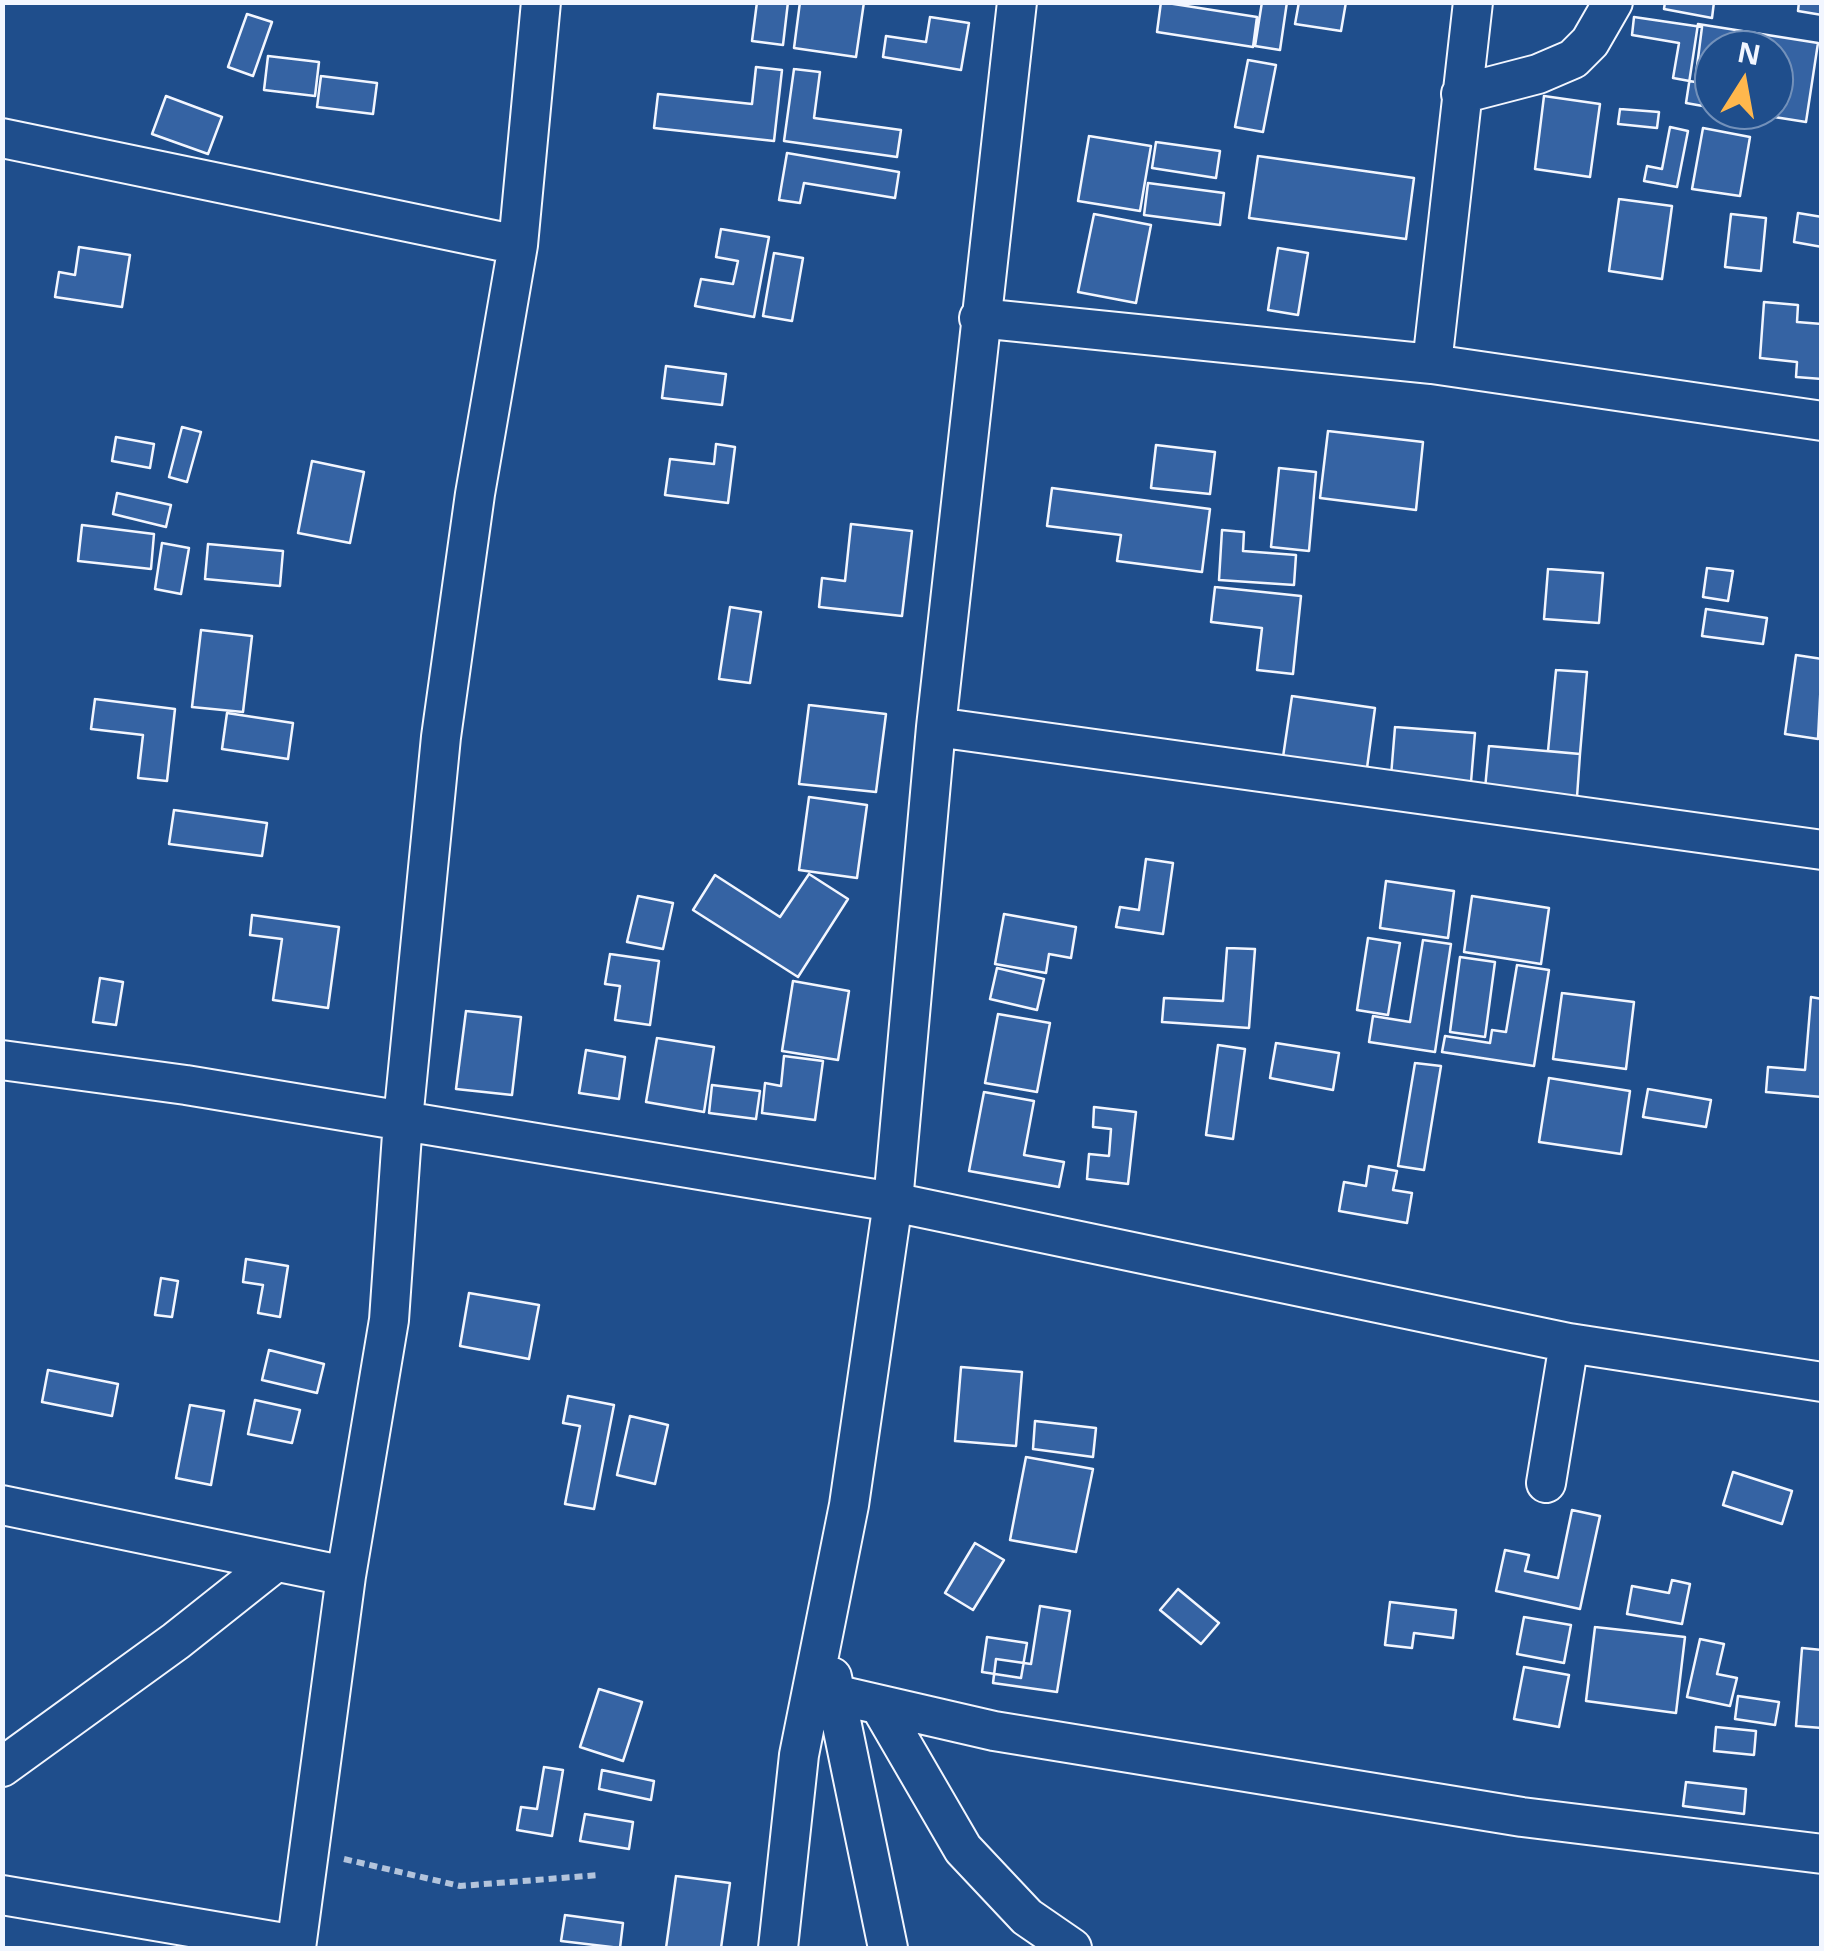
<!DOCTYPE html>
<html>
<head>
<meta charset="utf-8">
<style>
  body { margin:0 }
  #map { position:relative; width:1824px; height:1951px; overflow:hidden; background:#1f4e8c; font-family:"Noto Sans",sans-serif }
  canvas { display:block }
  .frame { position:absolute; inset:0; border:5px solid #f2f6ff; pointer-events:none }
  .north { position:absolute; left:1694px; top:30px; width:100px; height:100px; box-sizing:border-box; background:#1f4e8c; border:2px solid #7391ba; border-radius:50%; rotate:11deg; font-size:28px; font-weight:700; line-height:40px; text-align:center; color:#f2f6ff }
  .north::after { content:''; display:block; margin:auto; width:35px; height:45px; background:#ffb74d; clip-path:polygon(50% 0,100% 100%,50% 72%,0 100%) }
</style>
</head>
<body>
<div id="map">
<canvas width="1824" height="1951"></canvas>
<div class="frame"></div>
<div class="north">N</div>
</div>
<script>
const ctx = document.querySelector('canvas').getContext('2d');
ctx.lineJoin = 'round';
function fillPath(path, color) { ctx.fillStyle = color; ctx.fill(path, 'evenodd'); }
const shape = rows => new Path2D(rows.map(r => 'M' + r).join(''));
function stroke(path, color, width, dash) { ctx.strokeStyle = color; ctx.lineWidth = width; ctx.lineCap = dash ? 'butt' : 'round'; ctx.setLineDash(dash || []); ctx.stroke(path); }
const building = shape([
  [757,2,788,2,783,45,752,41,757,2],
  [800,2,864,2,856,57,794,48,800,2],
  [1161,2,1257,17,1253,47,1157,32,1161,2],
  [1262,2,1287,2,1280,50,1255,46,1262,2],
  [1299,2,1346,2,1341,31,1295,24,1299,2],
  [1665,2,1714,2,1712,18,1664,9,1665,2],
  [1799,2,1822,2,1822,15,1798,11,1799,2],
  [247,14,272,22,253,76,228,67,247,14],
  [930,17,969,23,961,70,883,57,886,36,926,42,930,17],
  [1634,17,1702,27,1695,82,1673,78,1679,43,1632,35,1634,17],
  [1698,24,1818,43,1806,122,1730,110,1774,110,1774,50,1714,50,1714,108,1686,103,1698,24],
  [268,56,319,62,315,96,264,90,268,56],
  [1248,60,1276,65,1263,132,1235,127,1248,60],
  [756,67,782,70,774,141,654,128,658,94,752,104,756,67],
  [794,69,820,72,814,118,901,130,897,157,784,141,794,69],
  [321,76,377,83,373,114,317,107,321,76],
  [166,96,222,117,208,154,152,134,166,96],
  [1544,96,1600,104,1590,177,1535,169,1544,96],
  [1620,109,1659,112,1657,128,1618,124,1620,109],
  [1670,127,1688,131,1677,187,1644,181,1647,166,1662,169,1670,127],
  [1703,128,1750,137,1740,196,1692,189,1703,128],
  [1089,136,1151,146,1140,211,1078,201,1089,136],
  [1156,142,1220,151,1216,178,1152,168,1156,142],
  [787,153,899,172,895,198,804,183,800,203,779,200,787,153],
  [1258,156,1414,178,1406,239,1249,218,1258,156],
  [1148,183,1224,193,1220,225,1144,215,1148,183],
  [1619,199,1672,206,1662,279,1609,271,1619,199],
  [1798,213,1822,217,1822,247,1794,242,1798,213],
  [1094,214,1151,225,1136,303,1078,292,1094,214],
  [1731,214,1766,218,1761,271,1725,267,1731,214],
  [721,229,769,237,754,317,695,306,701,279,733,284,738,261,716,257,721,229],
  [79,247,130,255,122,307,55,297,59,272,75,275,79,247],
  [1278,248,1308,253,1298,315,1268,310,1278,248],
  [774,253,803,258,792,321,763,316,774,253],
  [1764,302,1798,305,1797,322,1822,324,1822,379,1796,377,1797,362,1760,358,1764,302],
  [666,366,726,374,722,405,662,398,666,366],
  [182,427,201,432,187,482,169,477,182,427],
  [1328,431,1423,442,1416,510,1320,498,1328,431],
  [116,437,154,444,150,468,112,461,116,437],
  [716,444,735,447,728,503,665,495,670,459,714,464,716,444],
  [1156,445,1215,452,1210,494,1151,488,1156,445],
  [312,461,364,472,350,543,298,533,312,461],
  [1279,468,1316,472,1309,551,1271,547,1279,468],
  [1052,488,1210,509,1202,572,1117,561,1121,535,1047,526,1052,488],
  [117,493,171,505,166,527,113,514,117,493],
  [851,524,912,531,902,616,819,607,822,578,845,581,851,524],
  [82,525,154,534,151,569,78,561,82,525],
  [1222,530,1244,532,1243,551,1296,555,1294,585,1219,580,1222,530],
  [162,543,189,548,181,594,155,589,162,543],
  [208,544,283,551,280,586,205,579,208,544],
  [1707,568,1733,571,1728,601,1703,597,1707,568],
  [1548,569,1603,573,1599,623,1544,619,1548,569],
  [1215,587,1301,596,1293,674,1257,670,1262,628,1211,622,1215,587],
  [730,607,761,612,750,683,719,679,730,607],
  [1706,609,1767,618,1763,644,1702,636,1706,609],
  [201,630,252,636,243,712,192,707,201,630],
  [1796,655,1822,659,1818,739,1785,734,1796,655],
  [1556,670,1587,672,1580,754,1548,751,1556,670],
  [1292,696,1375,708,1367,768,1283,757,1292,696],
  [95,699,175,709,167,781,138,778,143,735,91,729,95,699],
  [809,705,886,714,876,792,799,784,809,705],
  [227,713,293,723,288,759,222,749,227,713],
  [1395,727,1475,733,1471,782,1391,776,1395,727],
  [1489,746,1580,754,1577,797,1485,789,1489,746],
  [809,797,867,805,857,878,799,870,809,797],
  [174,810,267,823,262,856,169,844,174,810],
  [1146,859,1173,863,1163,934,1116,927,1120,907,1139,910,1146,859],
  [809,874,848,899,798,977,693,910,715,875,780,917,809,874],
  [1386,881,1454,891,1448,938,1380,928,1386,881],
  [638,896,673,903,663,949,627,942,638,896],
  [1472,896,1549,908,1541,964,1464,952,1472,896],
  [1004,914,1076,927,1071,958,1049,954,1046,973,995,964,1004,914],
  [252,915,339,927,328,1008,273,1000,282,939,250,935,252,915],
  [1368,938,1400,943,1388,1015,1357,1010,1368,938],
  [1423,940,1451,944,1435,1052,1369,1042,1373,1016,1410,1022,1423,940],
  [1227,948,1255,949,1249,1028,1162,1022,1164,998,1223,1001,1227,948],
  [610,954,659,961,650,1025,615,1020,620,986,605,984,610,954],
  [1460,957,1495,962,1485,1037,1450,1032,1460,957],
  [1517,965,1549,970,1534,1066,1442,1052,1445,1036,1490,1043,1492,1030,1506,1032,1517,965],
  [997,968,1044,979,1037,1010,990,999,997,968],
  [100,978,123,982,116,1025,93,1022,100,978],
  [793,981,849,991,838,1060,782,1051,793,981],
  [1562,993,1634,1002,1626,1069,1553,1059,1562,993],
  [1811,997,1822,999,1822,1097,1766,1092,1768,1067,1805,1070,1811,997],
  [466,1011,521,1017,512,1095,456,1089,466,1011],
  [998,1014,1050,1023,1037,1092,985,1083,998,1014],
  [657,1038,714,1047,704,1112,646,1102,657,1038],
  [1276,1043,1339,1053,1333,1090,1270,1078,1276,1043],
  [1218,1045,1245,1049,1233,1139,1206,1135,1218,1045],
  [586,1050,625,1057,619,1099,579,1093,586,1050],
  [784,1056,823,1061,815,1120,762,1113,765,1083,781,1086,784,1056],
  [1415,1063,1441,1066,1424,1170,1398,1166,1415,1063],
  [1549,1078,1630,1091,1621,1154,1539,1142,1549,1078],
  [712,1085,760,1091,756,1119,709,1113,712,1085],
  [1648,1089,1711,1100,1706,1127,1643,1117,1648,1089],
  [984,1092,1034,1101,1024,1155,1064,1162,1059,1187,969,1171,984,1092],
  [1094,1107,1136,1112,1128,1184,1087,1179,1089,1154,1109,1156,1111,1129,1093,1127,1094,1107],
  [1369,1166,1397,1171,1393,1190,1412,1193,1407,1223,1339,1211,1344,1182,1366,1186,1369,1166],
  [246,1259,288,1266,280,1317,258,1313,263,1285,243,1282,246,1259],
  [161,1278,178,1281,172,1317,155,1315,161,1278],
  [469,1293,539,1305,529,1359,460,1346,469,1293],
  [269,1350,324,1364,317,1393,262,1380,269,1350],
  [961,1367,1022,1372,1016,1446,955,1441,961,1367],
  [48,1370,118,1384,112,1416,42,1402,48,1370],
  [568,1396,614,1405,594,1509,565,1504,580,1426,563,1423,568,1396],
  [255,1400,300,1410,292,1443,248,1434,255,1400],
  [190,1405,224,1411,211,1485,176,1478,190,1405],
  [630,1416,668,1425,655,1484,617,1475,630,1416],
  [1035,1421,1096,1428,1093,1457,1033,1449,1035,1421],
  [1026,1457,1093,1469,1076,1552,1010,1540,1026,1457],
  [1733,1472,1792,1491,1782,1524,1723,1505,1733,1472],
  [1572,1510,1600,1516,1580,1609,1496,1591,1505,1550,1529,1555,1525,1571,1558,1578,1572,1510],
  [975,1543,1004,1560,973,1610,945,1593,975,1543],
  [1672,1580,1690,1584,1682,1624,1627,1614,1632,1586,1669,1593,1672,1580],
  [1178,1589,1219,1623,1201,1644,1160,1610,1178,1589],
  [1390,1602,1456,1610,1453,1638,1414,1633,1412,1648,1385,1645,1390,1602],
  [1040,1606,1070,1611,1057,1692,993,1683,996,1659,1031,1664,1040,1606],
  [1524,1617,1571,1625,1564,1663,1517,1654,1524,1617],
  [1595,1627,1685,1637,1676,1713,1586,1701,1595,1627],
  [987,1637,1027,1643,1021,1678,982,1672,987,1637],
  [1700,1639,1724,1644,1717,1674,1737,1678,1730,1706,1687,1697,1700,1639],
  [1802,1648,1822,1650,1822,1728,1796,1726,1802,1648],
  [1524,1667,1569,1675,1559,1727,1514,1719,1524,1667],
  [599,1689,642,1702,623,1761,580,1747,599,1689],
  [1738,1696,1779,1702,1775,1725,1735,1719,1738,1696],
  [1716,1727,1756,1731,1754,1755,1714,1751,1716,1727],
  [544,1767,563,1770,552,1836,517,1830,521,1807,537,1809,544,1767],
  [602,1770,654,1781,651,1800,599,1789,602,1770],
  [1686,1782,1746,1789,1744,1814,1683,1806,1686,1782],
  [585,1814,633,1822,629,1849,580,1841,585,1814],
  [676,1876,730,1883,721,1948,666,1948,676,1876],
  [565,1915,623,1923,620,1948,561,1941,565,1915]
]);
fillPath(building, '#3563a3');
stroke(building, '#f2f6ff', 2.5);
const minor = shape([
  [1461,94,1538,74,1573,59,1590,42,1613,2],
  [2,138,518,245],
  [979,318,1432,364,1822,421],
  [1432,364,1473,2],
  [936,727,1822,850],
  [2,1060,186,1085,893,1202,1569,1343,1822,1382],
  [1546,1483,1569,1343],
  [2,1505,346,1576],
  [832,1677,888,1948],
  [838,1695,994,1731,1522,1817,1822,1854],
  [880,1706,963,1849,1027,1917,1072,1948],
  [2,1767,176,1641,273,1564],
  [2,1895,296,1945],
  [296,1948,346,1576,389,1320,403,1120,441,737,475,494,518,245,541,2],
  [778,1948,799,1755,849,1505,893,1202,936,727,1017,2]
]);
stroke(minor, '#f2f6ff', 42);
stroke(shape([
  [344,1859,460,1886,599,1875]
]), '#b3c4dc', 6, [8, 5]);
stroke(minor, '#1f4e8c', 38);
</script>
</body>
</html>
